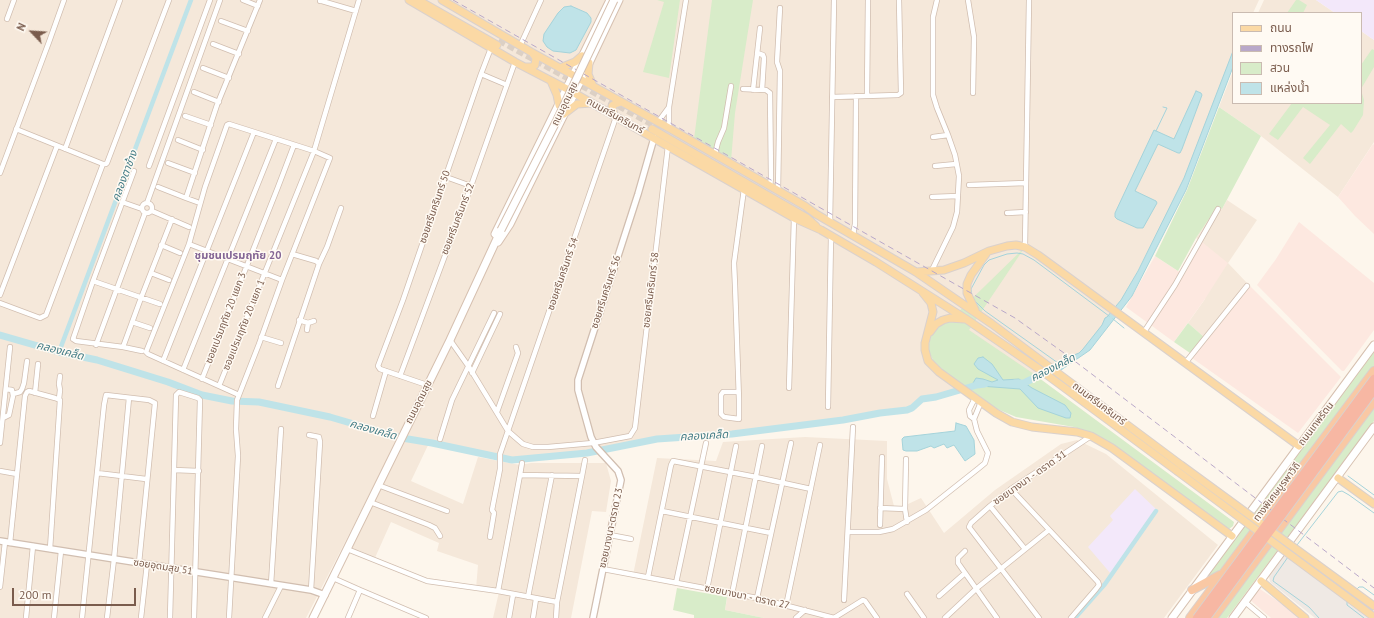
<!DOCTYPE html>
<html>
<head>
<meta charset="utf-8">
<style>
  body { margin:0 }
  #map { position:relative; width:1374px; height:618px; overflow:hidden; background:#fdf6ec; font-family:"PT Sans","Noto Sans Thai",sans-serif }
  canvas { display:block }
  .legend { position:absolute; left:1232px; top:12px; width:130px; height:92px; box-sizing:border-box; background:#fffaf3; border:1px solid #cabbb1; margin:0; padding:5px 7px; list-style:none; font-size:12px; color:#7a5c4d }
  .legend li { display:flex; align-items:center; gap:8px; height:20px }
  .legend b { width:20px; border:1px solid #cabbb1 }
  .north { position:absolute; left:12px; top:12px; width:40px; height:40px; -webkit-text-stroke:3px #fffaf3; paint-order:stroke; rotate:295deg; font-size:11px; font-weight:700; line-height:16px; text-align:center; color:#7a5c4d }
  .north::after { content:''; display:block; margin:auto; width:14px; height:18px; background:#7a5c4d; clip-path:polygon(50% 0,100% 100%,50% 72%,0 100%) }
  .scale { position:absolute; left:12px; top:588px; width:124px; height:18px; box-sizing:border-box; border:2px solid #7a5c4d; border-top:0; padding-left:5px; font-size:12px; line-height:14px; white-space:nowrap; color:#7a5c4d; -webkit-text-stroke:3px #fffaf3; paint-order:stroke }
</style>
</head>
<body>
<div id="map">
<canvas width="1374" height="618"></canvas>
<ul class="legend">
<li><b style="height:5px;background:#fbd9a5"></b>ถนน</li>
<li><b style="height:5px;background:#b9a8c9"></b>ทางรถไฟ</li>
<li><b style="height:11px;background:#d8ecc9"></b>สวน</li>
<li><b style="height:11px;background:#bfe3e8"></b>แหล่งน้ำ</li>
</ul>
<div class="north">N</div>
<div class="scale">200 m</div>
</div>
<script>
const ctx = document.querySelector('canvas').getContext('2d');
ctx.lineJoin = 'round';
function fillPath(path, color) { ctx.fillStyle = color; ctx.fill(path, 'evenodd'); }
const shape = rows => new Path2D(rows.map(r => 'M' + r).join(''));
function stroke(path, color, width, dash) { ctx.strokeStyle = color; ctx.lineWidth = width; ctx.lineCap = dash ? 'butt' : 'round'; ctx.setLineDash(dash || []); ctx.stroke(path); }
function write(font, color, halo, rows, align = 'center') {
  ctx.font = font + ' "PT Sans","Noto Sans Thai",sans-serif'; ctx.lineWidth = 3; ctx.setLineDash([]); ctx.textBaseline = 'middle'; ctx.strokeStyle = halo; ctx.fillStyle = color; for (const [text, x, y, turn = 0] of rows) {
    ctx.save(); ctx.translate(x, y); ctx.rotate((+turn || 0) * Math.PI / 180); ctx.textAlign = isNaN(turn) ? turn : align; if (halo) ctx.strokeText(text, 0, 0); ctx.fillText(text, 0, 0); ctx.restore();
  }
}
fillPath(shape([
  [0,0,1259,0,1253,13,1233,13,1233,58,1186,179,1123,299,1084,351,1067,361,1029,379,976,383,935,395,921,397,907,408,879,411,843,418,732,432,657,437,586,451,512,458,430,441,411,481,463,504,478,457,520,465,531,463,606,463,611,481,606,512,592,511,571,618,493,618,499,592,476,589,478,565,437,551,439,543,391,522,374,560,347,549,400,435,306,618,0,618],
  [1264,0,1316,0,1335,13,1258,13],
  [1361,31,1374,40,1374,142,1338,197,1261,136,1219,107,1233,71,1233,103,1361,103],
  [1227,200,1257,220,1228,263,1247,283,1204,337,1188,323,1205,299,1202,242,1196,238,1217,206,1222,209],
  [805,437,887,441,887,479,895,510,921,498,944,533,995,490,1061,444,1077,440,1106,454,1218,545,1164,618,764,618,725,610,728,593,633,575,657,458,716,461,723,442]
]), '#f5e8da');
fillPath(shape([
  [1373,144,1374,145,1374,234,1355,216,1338,197],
  [1299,222,1374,283,1374,330,1344,371,1342,371,1257,285,1276,259],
  [1202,242,1228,263,1205,299,1174,342,1126,307,1155,256,1184,275],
  [1250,286,1341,377,1298,433,1192,358],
  [1260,589,1285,606,1300,618,1271,618,1249,599,1257,590]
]), '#fde8e0');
fillPath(shape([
  [1288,549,1350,596,1346,602,1368,618,1315,618,1270,582,1269,576]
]), '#efe9e4');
fillPath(shape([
  [1316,0,1374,0,1374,40,1361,31,1361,13,1335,13],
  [1135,489,1156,509,1111,574,1088,547,1113,520,1110,516]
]), '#f3e8fa');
fillPath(shape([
  [657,0,680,0,669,78,643,72,664,2],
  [712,0,753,0,735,113,731,161,694,139],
  [1296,0,1299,0,1307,5,1303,13,1287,13],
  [1372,49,1374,50,1374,67,1361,89,1361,65],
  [1361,90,1364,100,1363,115,1353,131,1351,133,1341,124,1310,164,1303,158,1330,125,1303,107,1278,140,1269,134,1292,103,1361,103],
  [1219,107,1261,136,1222,209,1217,207,1196,238,1178,271,1155,256,1187,190],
  [1025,247,969,330,1031,372,1234,522,1233,526,1229,529,1225,529,1091,433,1074,427,1016,417,995,408,945,372,933,360,928,349,931,336,935,330,941,325,947,323],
  [1188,323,1204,337,1190,353,1174,342],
  [1374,350,1374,367,1303,464,1224,568,1207,579,1205,578],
  [1374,407,1374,421,1227,618,1216,618],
  [677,588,727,597,725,610,764,618,694,618,694,615,673,610]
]), '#d8ecc9');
const water = shape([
  [571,6,587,13,591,18,591,22,576,50,570,53,553,51,547,47,543,41,544,34,558,13,564,7,571,6],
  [1233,51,1233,67,1186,190,1132,296,1090,350,1061,370,1055,365,1064,359,1079,353,1083,349,1102,325,1105,318,1107,317,1121,300,1138,271,1184,178,1233,51],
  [1196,91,1201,93,1202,95,1182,149,1180,153,1178,153,1158,144,1135,191,1156,201,1157,203,1143,228,1137,228,1117,219,1115,217,1115,213,1154,130,1174,139,1196,91],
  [983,357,992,364,1003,380,1019,379,1032,388,1065,405,1071,413,1070,418,1066,418,1038,408,1020,389,980,386,973,383,976,378,983,379,992,382,998,380,978,369,974,364,978,358,983,357],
  [956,423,966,426,974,440,975,454,965,461,954,445,947,448,944,444,934,448,931,446,917,451,906,451,903,450,902,439,904,437,955,431,956,423]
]);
fillPath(water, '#bfe3e8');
stroke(water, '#a5d3da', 1);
stroke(shape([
  [1156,131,1167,108,1163,107],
  [972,296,971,289,984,265,989,260,1007,254,1017,253,1023,254,1034,260,1109,316],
  [974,300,985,311,1058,363],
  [1113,319,1124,328],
  [1348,476,1374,495],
  [1297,545,1338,492,1342,491,1349,495,1374,513],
  [1288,557,1274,577,1273,581,1309,607,1319,618],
  [1356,590,1359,587,1363,587,1374,595],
  [1347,602,1347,605,1364,618]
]), '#a5d3da', 1);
stroke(shape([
  [59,352,191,0],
  [1075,618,1105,584,1156,511]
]), '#bfe3e8', 4.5);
stroke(shape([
  [0,335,59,352,97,360,168,382,202,395,232,401,259,402,330,417,402,438,432,443,512,460,587,453,657,439,732,434,843,420,880,413,907,410,912,408,922,399,936,397,977,385,985,384],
  [1015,383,1024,383,1030,380,1058,367]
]), '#bfe3e8', 7);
stroke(shape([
  [499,40,654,125]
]), '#dcd0c4', 7, [7, 3.5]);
const minor = shape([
  [243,0,258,6],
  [968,0,974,37,973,93],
  [320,1,322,1,356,11],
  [7,19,14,0],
  [221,21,248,31],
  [213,44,239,54],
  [520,46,541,0],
  [757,53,763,55,764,58,762,90],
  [203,68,229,78],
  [481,74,507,85],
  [743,89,766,90,770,93,771,178,770,186],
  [753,90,760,28],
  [194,92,219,102],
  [867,95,868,0],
  [832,97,898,95,901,93,899,0],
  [185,116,211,125],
  [658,122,669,107],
  [669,128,669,107,686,0],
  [16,129,103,164],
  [933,137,948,135],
  [178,140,203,150],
  [65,149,120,0],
  [715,154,718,142,724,128,731,86],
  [168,163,195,173],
  [149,166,210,0],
  [935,166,956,164],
  [134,171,93,281,73,339,76,341,123,347,142,351],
  [0,173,49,42,64,0],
  [446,177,471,186],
  [969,185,1026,183],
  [158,187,186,198,217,105,260,0],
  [778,191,780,71,777,62,780,8],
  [932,197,958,196],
  [186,198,197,202],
  [122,202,142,209],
  [147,203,220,0],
  '142 208a5 5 0 1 1 10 0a5 5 0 1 1-10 0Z',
  [152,211,189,227],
  [1007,213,1026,212],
  [830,222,834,0],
  [853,235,855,224,856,96],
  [189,244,282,280],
  [161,245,180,253],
  [1025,247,1029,0],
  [319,264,327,247,341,208],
  [932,270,953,227,957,212,959,176,955,155,948,135,937,108,933,95,933,17,937,0],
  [151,273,169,280],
  [93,281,160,304],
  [0,295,57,146],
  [0,303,40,318,46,315,103,164,106,164,107,163,169,0],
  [299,320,308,323,314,321],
  [132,322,150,328],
  [307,330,308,323],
  [1144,332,1175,285,1218,209],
  [261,337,281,343],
  [450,340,469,367,508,431,516,438,523,444,533,447,548,447,593,443,630,436,635,428,668,146],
  [96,345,145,213],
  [123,347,141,298,172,219],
  [163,361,254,132],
  [1186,362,1247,286],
  [183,370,276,139],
  [472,373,500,314],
  [400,376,471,186,515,62],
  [202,379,278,187,294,145],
  [427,385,380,369,378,366,403,300,481,74,491,48],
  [219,386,314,151,359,0],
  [278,386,319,264,316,261,292,254],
  [789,388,794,218],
  [738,392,723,392,721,395,721,414,724,417,739,419,739,400,735,285,734,263,744,189],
  [35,393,38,364],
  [13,394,20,392,22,389,24,383,27,361],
  [59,399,60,390,59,384,60,376],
  [828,407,831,236],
  [497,412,517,356,518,353,516,347],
  [373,416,386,371],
  [3,418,9,415,13,396,12,390,6,389],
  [974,419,970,416,969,410,975,398],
  [309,435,319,437,320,442,311,590],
  [440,439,452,400,494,313],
  [0,443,10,347],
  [906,459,905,509,907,522],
  [174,470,199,471],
  [0,471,17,474],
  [97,473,146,479],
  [520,475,522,463],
  [582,476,585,460],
  [378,485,447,511],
  [1011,489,1098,582,1099,585,1096,589,1071,618],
  [370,502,429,525,435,528,440,536],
  [990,506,1025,549],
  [880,508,905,509],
  [662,511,771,533],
  [880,525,882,457],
  [848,532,879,532,893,529,926,510,979,468,985,463,988,453,977,431,974,419,981,402],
  [610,535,631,539],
  [490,537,494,513,492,510,500,469,500,454,616,117],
  [10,543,25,396,27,392,29,391,55,398,60,400,50,549],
  [347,549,427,581,498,591,557,602],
  [965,551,958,558,958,563,997,618],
  [603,569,757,598,834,618,863,600,865,601,877,618],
  [648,577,671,465,673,461,756,477,811,489],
  [333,578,360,590,348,618],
  [676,583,706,443],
  [271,584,281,429],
  [0,587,5,542],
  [707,589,736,446],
  [360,590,426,618],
  [498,591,520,475,582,476,557,602,556,618],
  [732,594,762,446],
  [907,594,924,618],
  [939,596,965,573],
  [528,597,552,475],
  [757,598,791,443],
  [844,600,853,427],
  [1245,602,1264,618],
  [786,606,820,445],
  [26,618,33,546],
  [54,618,61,551],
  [82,618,104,405,106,395,149,400,155,403,139,563],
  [107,618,114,559,129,398],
  [141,618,147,564],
  [170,618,176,395,179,392,198,398,200,400,194,618],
  [229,618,238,456,236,429,237,400,239,395,259,344,282,280,330,158,314,151,229,124,227,125,205,187,189,244,146,352,148,354,239,395],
  [265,618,281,586],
  [509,618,513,595],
  [533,618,536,599],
  [796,618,805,610],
  [945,618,977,588,1049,530],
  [1039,618,969,527,971,523,990,506,1011,489,1091,436]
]);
const tertiary = shape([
  [0,541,311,590,325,595],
  [593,618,621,480,618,471,596,447,591,437,578,390,578,380,638,194,654,138]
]);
const secondary = shape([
  [495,234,610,0],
  [498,242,510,224,581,80,619,0],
  [313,618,450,340,501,230],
  [1172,618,1374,345],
  [1233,618,1374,427]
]);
const primary = shape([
  [409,0,515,62,567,89,794,218,821,230,876,262,966,319,1039,369,1177,471],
  [418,0,497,45],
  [442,0,531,52,669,128,805,206,816,214,916,272,992,324,1181,465],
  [589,63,588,74,593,86],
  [525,67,532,67,535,65,536,58,533,54],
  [560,68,575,62,582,56],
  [551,81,557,95,559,105],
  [564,114,577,104,592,103],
  [614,115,612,106,615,104,621,102],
  [652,129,807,218,816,226],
  [916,272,944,270,964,263,989,251,1007,246,1016,245,1025,247,1038,255,1299,446],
  [923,293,931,303,933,312,925,343,925,350,928,361,939,372,996,413,1012,422,1032,427,1077,432,1091,436,1112,448,1232,536],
  [975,310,967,293,967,284,971,275,986,254],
  [930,332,936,324,943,320,950,318,964,319],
  [1338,478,1374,504],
  [1261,581,1305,618],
  [1356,593,1374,606],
  [1351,600,1374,617]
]);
const trunk = shape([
  [1192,590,1220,575],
  [1190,618,1374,371],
  [1213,618,1374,401]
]);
stroke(minor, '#d1beb0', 6);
stroke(tertiary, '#d1beb0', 8);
stroke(secondary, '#d6c0b0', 9);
stroke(primary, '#dad1cd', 9);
stroke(trunk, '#dad1cd', 10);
stroke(minor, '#fff', 4.5);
stroke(tertiary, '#fff', 5.5);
stroke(secondary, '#fff', 7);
stroke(primary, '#fbd9a5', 7);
stroke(trunk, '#f9c8a4', 8);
stroke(shape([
  [453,0,1015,318,1064,353,1374,588]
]), '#b9a8c9', 1, [6, 4]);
const secondaryBridge = shape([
  [501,230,557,120,614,0]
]);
const primaryBridge = shape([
  [1181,465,1356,593],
  [1177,471,1351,600]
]);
const motorwayBridge = shape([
  [1197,618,1374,379],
  [1206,618,1374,390]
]);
stroke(secondaryBridge, '#d6c0b0', 9, []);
stroke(primaryBridge, '#dad1cd', 9, []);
stroke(motorwayBridge, '#dad1cd', 10, []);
stroke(secondaryBridge, '#fff', 7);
stroke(primaryBridge, '#fbd9a5', 7);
stroke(motorwayBridge, '#f7b7a3', 8);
write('10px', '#7a5c4d', '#fffaf3', [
  ["ถนนอุดมสุข",565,104,-64],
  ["ถนนศรีนครินทร์",615,116,29],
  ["ซอยศรีนครินทร์ 50",435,207,-71],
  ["ซอยศรีนครินทร์ 52",458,219,-69],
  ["ซอยศรีนครินทร์ 54",563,274,-71],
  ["ซอยศรีนครินทร์ 58",651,290,-83],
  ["ซอยศรีนครินทร์ 56",606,292,-72],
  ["ซอยเปรมฤทัย 20 แยก 3",226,318,-69],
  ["ซอยเปรมฤทัย 20 แยก 1",244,325,-68],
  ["ถนนอุดมสุข",419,402,-63],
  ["ถนนศรีนครินทร์",1099,404,37],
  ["ถนนเทพรัตน",1316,424,-53],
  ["ซอยบางนา - ตราด 31",1030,478,-35],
  ["ทางพิเศษบูรพาวิถี",1277,492,-53],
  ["ซอยบางนา-ตราด 23",611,528,-78],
  ["ซอยอุดมสุข 51",163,567,9],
  ["ซอยบางนา - ตราด 27",747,597,12]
]);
write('italic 11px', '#437c86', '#fffaf3', [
  ["คลองตาช้าง",125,176,-69],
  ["คลองเคล็ด",60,351,14],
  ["คลองเคล็ด",1053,368,-27],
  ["คลองเคล็ด",373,430,16],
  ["คลองเคล็ด",704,436,-3]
]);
write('bold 11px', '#846695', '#fffaf3', [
  ["ชุมชนเปรมฤทัย 20",238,256]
]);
</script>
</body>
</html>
